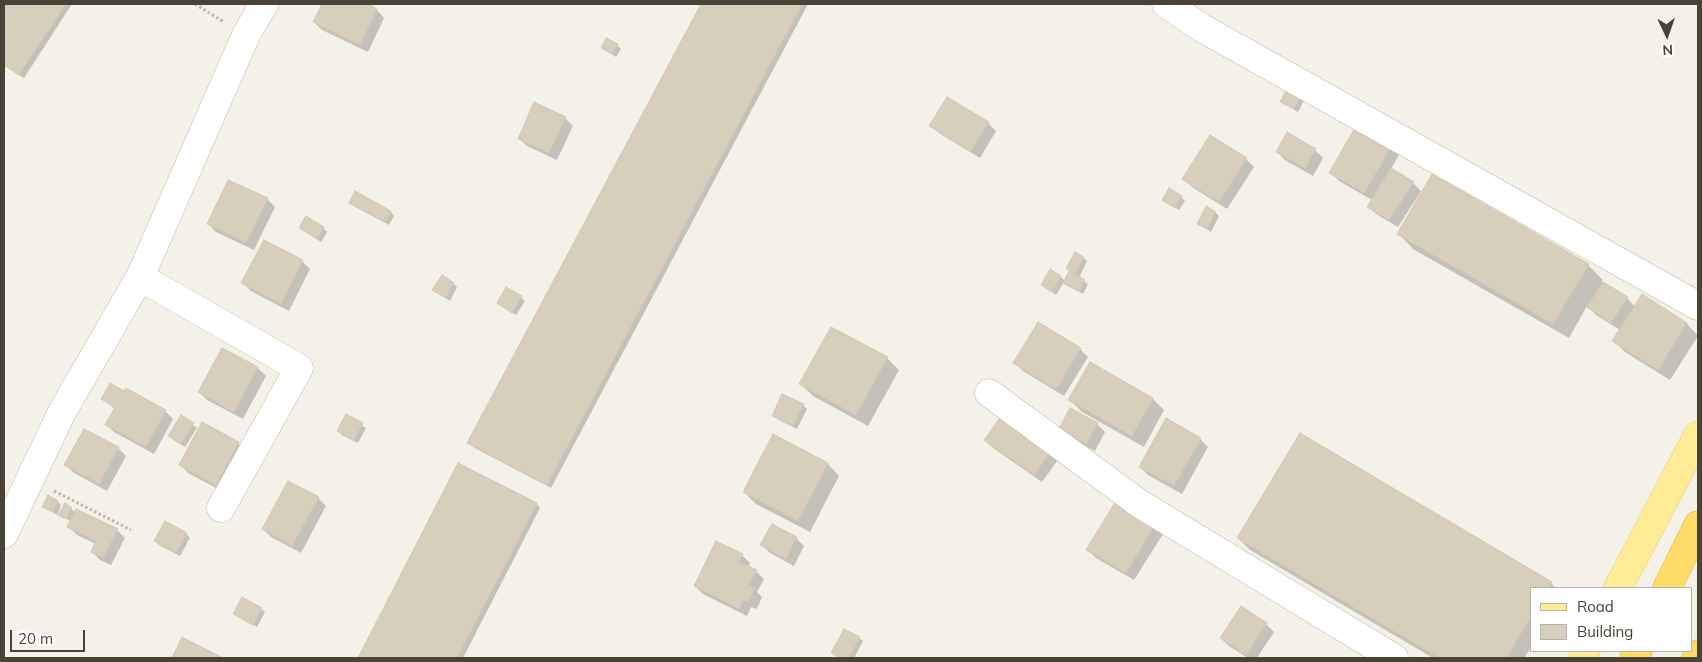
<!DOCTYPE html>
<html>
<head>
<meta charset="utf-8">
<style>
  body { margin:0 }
  #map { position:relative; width:1702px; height:662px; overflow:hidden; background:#f4f2e8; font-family:Mulish,sans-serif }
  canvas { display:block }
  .frame { position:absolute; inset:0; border:5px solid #484336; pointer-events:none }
  .legend { position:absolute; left:1530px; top:587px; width:162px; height:65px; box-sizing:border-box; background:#fff; border:1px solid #b6b4af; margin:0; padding:6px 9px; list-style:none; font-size:15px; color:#484336 }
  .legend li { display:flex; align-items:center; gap:10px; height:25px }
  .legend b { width:25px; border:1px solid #b6b4af }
  .north { position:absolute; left:1642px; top:10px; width:50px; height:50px; -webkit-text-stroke:4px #fff; paint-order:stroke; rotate:177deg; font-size:14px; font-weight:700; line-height:20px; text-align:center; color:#484336 }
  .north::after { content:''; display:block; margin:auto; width:18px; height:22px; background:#484336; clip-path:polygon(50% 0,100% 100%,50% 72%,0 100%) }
  .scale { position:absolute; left:10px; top:630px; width:75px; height:22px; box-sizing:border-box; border:2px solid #484336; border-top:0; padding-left:6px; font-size:15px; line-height:18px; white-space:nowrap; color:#484336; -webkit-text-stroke:4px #fff; paint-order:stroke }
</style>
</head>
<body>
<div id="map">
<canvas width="1702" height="662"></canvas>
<div class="frame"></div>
<ul class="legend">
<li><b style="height:6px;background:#ffec96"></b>Road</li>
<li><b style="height:14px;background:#d7cfbc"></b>Building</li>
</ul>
<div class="north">N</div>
<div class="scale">20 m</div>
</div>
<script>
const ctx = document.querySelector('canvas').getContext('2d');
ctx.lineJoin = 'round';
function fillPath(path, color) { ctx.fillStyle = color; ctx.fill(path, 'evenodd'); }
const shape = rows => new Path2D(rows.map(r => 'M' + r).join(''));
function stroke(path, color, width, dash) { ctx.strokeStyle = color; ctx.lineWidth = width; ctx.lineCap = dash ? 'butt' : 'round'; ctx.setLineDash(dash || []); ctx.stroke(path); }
fillPath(shape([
  [4,4,72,4,24,78,4,65],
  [323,4,364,4,377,10,384,18,368,52,322,30,314,22],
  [702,4,808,4,551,488,473,447,469,443],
  [617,45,621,49,616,57,602,48],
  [1306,97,1298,112,1282,102],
  [565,118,573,126,557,160,527,146,519,138],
  [988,123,996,131,980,158,939,133,931,125],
  [1391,147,1399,155,1391,169,1413,183,1421,191,1398,227,1376,214,1368,206,1372,200,1339,181,1331,173],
  [1315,150,1323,158,1313,176,1285,160,1277,152],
  [1246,159,1254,167,1227,209,1192,187,1184,179],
  [356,193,391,212,394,216,389,225,354,206,351,203],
  [1181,197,1185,201,1179,210,1164,200],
  [267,199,275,207,254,250,216,232,208,224],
  [1216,213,1219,216,1211,232,1199,224],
  [300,228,323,228,327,232,321,242],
  [1399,234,1588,265,1603,280,1601,282,1627,298,1635,307,1642,296,1687,324,1698,336,1670,380,1625,352,1614,340,1620,330,1596,315,1587,306,1569,338,1413,249],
  [1083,258,1087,261,1079,278,1088,284,1083,294,1068,286,1064,282,1056,295,1042,285,1061,277,1065,281,1075,275,1068,268],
  [302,261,310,269,289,311,251,291,243,283],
  [454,284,457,287,450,301,434,290],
  [521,297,525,301,516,315,498,303],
  [1038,324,1080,349,1088,357,1064,396,1023,371,1015,363],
  [832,328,887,358,899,370,868,426,813,396,801,384],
  [222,349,258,368,266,376,243,419,207,400,199,392],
  [126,390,165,411,173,419,154,454,114,432,106,424,115,409,103,399,124,393],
  [1153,399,1164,410,1144,447,1082,412,1070,400],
  [803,405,807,409,797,429,777,419,773,415],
  [347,416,366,428,358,443,342,435,338,431],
  [1003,416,1060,457,1042,482,993,448,985,440],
  [182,417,197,428,185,447,173,439],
  [1097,424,1105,432,1095,451,1068,437,1060,429],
  [773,436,828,464,839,476,810,532,756,504,744,492],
  [1200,439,1208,447,1182,494,1148,475,1140,467],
  [238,443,246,451,224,492,188,473,181,465],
  [118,448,126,456,107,491,74,473,66,465],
  [459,464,537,504,540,508,463,658,359,658],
  [318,498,326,506,301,553,271,537,263,529],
  [58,502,61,505,57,515,44,507],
  [71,509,76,513,117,530,125,538,111,565,100,560,92,552,96,544,77,535,69,527,71,522,60,515],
  [1155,526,1163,534,1134,580,1096,558,1088,550],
  [186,534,190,538,180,556,159,545,156,541],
  [796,538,804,546,794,566,770,553,762,545],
  [1238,538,1551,583,1556,588,1531,588,1531,648,1524,658,1433,658,1250,550],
  [742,555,750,563,748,567,756,571,764,579,757,592,762,597,757,609,751,607,747,616,703,594,695,586],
  [261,609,265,612,257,627,234,613],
  [1266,624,1274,632,1257,658,1248,658,1229,646,1221,638],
  [859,638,863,641,854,658,839,658,833,653]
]), '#0003');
const building = shape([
  [4,4,66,4,19,75,4,65,4,4],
  [322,4,367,4,377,9,360,45,313,22,322,4],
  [701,4,802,4,547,485,467,443,701,4],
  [606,38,618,44,612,54,601,48,606,38],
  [1289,85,1303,92,1294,109,1280,102,1289,85],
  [947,97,989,122,971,151,929,126,947,97],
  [534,102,566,117,549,153,518,139,534,102],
  [1356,126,1392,146,1364,193,1329,173,1356,126],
  [1287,132,1316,149,1305,168,1276,152,1287,132],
  [1210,135,1247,158,1219,202,1182,179,1210,135],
  [1391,168,1414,182,1389,220,1367,207,1391,168],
  [1432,174,1589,264,1553,324,1397,234,1432,174],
  [228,180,268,198,246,243,207,224,228,180],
  [1169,188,1182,196,1175,208,1162,200,1169,188],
  [355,191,391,211,385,222,349,203,355,191],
  [1206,206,1216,212,1207,229,1197,224,1206,206],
  [306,216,324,227,317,239,299,228,306,216],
  [264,240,303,260,281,304,241,283,264,240],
  [1075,252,1084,257,1075,273,1066,268,1075,252],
  [1050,269,1061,276,1052,292,1041,285,1050,269],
  [1069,271,1085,280,1079,291,1063,283,1069,271],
  [442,275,454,283,446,298,432,290,442,275],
  [1603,282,1628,297,1611,323,1587,307,1603,282],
  [506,287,522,296,512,313,497,303,506,287],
  [1642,294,1687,323,1658,370,1612,341,1642,294],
  [1038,322,1081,348,1056,389,1013,363,1038,322],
  [831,327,888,357,856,415,799,384,831,327],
  [222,348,258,367,234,412,198,392,222,348],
  [1090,362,1153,398,1132,436,1068,400,1090,362],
  [110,383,124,391,126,388,166,410,146,447,105,425,115,407,101,399,110,383],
  [782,394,804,404,793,426,772,416,782,394],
  [1070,408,1098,423,1086,444,1059,429,1070,408],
  [346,414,363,423,354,440,337,431,346,414],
  [1003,414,1053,449,1034,475,984,440,1003,414],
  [181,415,194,423,181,444,168,436,181,415],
  [1166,418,1201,438,1174,486,1139,467,1166,418],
  [202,422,239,442,216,485,179,465,202,422],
  [84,429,119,447,99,484,64,465,84,429],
  [1300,433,1552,582,1548,588,1531,588,1531,617,1506,658,1439,658,1237,538,1300,433],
  [773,434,828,463,798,521,743,492,773,434],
  [458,463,537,503,457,658,358,658,458,463],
  [288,481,319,497,292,546,262,529,288,481],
  [48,495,58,501,53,512,42,507,48,495],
  [1116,501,1155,525,1126,573,1086,550,1116,501],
  [65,503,72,508,66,519,58,515,65,503],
  [76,509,118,529,103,558,91,552,96,541,67,527,76,509],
  [165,521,187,533,176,553,154,541,165,521],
  [772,524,797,537,786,559,760,545,772,524],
  [716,541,743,554,739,562,757,570,749,585,755,588,748,602,743,600,739,609,694,586,716,541],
  [242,597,262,608,253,625,233,614,242,597],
  [1241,606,1267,623,1246,655,1220,638,1241,606],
  [844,629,860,637,849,658,841,658,831,653,844,629],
  [182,637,223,658,172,658,182,637]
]);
fillPath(building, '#d7cfbc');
stroke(building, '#d2c8af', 1);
const minor = shape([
  [1166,4,1202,28,1698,306],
  [140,277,299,368,221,508],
  [989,393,1140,504,1394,658],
  [4,534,62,412,140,277,246,35,264,4]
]);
const major = shape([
  [1618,588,1698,435],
  [1583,658,1586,651]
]);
const highway = shape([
  [1667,588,1698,525],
  [1634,658,1638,651],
  [1696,658,1698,654]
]);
stroke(minor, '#c0bbaa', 29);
stroke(major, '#e9ce61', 29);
stroke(highway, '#e4b432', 29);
stroke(shape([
  [195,4,224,22],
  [54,491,131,530]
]), '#c3b89a', 3, [2.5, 2.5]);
stroke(minor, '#fff', 28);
stroke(major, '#ffec96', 28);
stroke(highway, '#ffdc68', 28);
</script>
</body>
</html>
